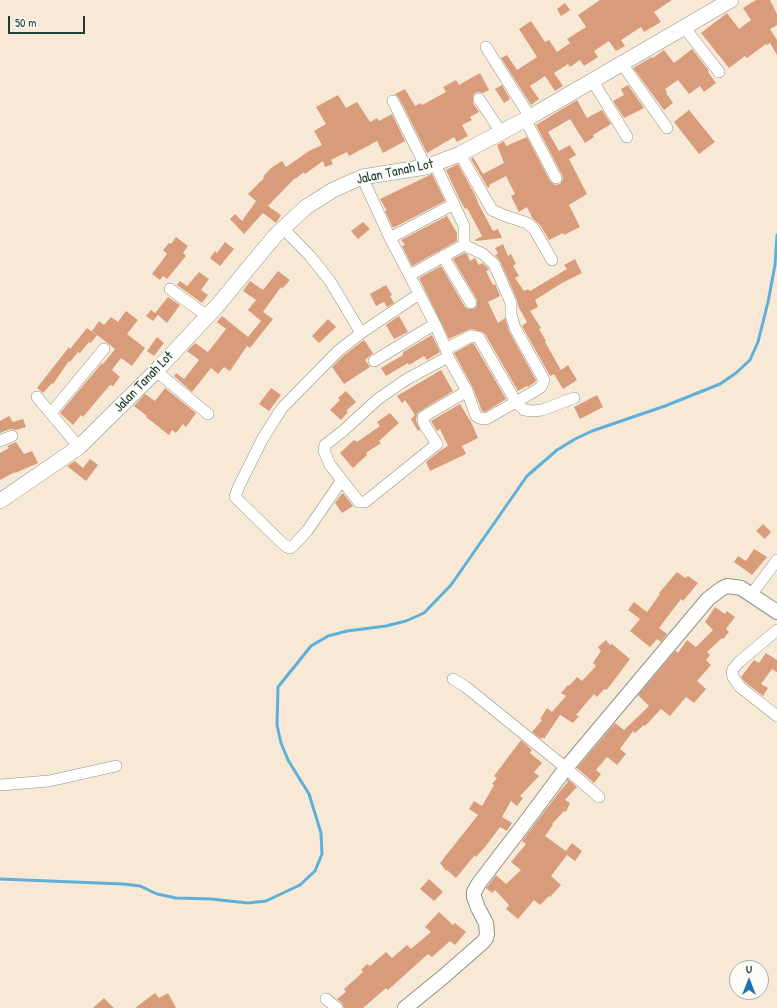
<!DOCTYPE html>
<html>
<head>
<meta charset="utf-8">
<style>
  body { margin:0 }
  #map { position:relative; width:777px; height:1008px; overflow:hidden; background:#f8e9d7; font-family:"Patrick Hand",sans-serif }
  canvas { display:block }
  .north { position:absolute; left:729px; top:960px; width:40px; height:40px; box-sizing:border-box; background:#fdfcf7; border:1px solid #a4b0a9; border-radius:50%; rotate:0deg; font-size:11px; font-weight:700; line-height:16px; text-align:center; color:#1f3d34 }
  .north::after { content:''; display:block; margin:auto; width:14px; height:18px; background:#1f6fb2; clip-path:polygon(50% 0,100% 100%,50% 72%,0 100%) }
  .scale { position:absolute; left:8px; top:16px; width:77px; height:18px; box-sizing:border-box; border:2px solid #1f3d34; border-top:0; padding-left:5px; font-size:12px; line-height:14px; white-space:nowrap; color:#1f3d34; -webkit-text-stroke:3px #fdfcf7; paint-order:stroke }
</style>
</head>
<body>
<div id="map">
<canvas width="777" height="1008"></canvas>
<div class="north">U</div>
<div class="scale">50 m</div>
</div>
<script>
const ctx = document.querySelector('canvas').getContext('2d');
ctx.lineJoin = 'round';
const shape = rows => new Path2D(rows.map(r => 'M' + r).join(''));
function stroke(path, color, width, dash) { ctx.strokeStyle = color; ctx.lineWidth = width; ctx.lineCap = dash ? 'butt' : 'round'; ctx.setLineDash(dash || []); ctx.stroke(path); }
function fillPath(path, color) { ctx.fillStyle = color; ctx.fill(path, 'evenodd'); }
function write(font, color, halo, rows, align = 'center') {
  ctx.font = font + ' "Patrick Hand",sans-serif'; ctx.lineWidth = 3; ctx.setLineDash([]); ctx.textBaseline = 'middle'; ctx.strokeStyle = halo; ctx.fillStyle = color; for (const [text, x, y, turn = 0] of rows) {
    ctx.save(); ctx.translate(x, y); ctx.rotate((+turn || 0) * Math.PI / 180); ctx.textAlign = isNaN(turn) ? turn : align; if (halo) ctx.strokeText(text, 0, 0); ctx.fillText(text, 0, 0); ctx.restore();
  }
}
stroke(shape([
  [0,879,123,884,140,886,157,894,176,898,211,899,248,903,266,901,300,885,315,871,322,854,321,833,309,794,288,760,281,743,277,725,278,687,311,646,328,636,347,631,386,626,406,621,424,613,451,585,527,476,557,450,575,439,592,431,665,406,720,384,736,373,750,360,758,342,768,302,775,265,777,235]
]), '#5eb0d9', 3);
fillPath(shape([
  [600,0,672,0,654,12,661,22,644,32,641,27,621,40,625,46,616,51,609,41,594,51,598,57,584,66,580,60,570,67,568,64,554,73,563,86,555,91,545,76,530,86,539,99,531,105,501,58,507,55,517,70,537,57,519,29,531,21,545,42,549,40,557,52,570,43,567,39,586,27,578,15],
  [756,0,770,0,777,14,777,25,770,29,777,40,777,55,770,43,767,45,766,44,747,58,745,56,729,68,701,33,727,13,739,29,751,20,743,8],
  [565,3,570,10,561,16,557,9],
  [692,49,709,71,708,72,716,83,704,92,700,86,689,94,678,80,665,89,667,92,666,93,673,103,664,110,633,68,652,57,653,58,664,50,674,63],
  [480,73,489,90,483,93,479,92,475,93,473,96,473,103,479,112,470,117,472,120,462,125,468,136,457,142,454,137,427,153,399,98,395,94,405,89,415,106,421,103,422,105,446,92,443,87,456,80,459,85],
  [502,85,510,99,504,103,495,89],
  [628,85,644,108,624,118,613,101,624,95,621,89],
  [338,95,346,108,357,102,370,122,377,118,379,121,392,114,405,141,383,153,377,141,349,156,347,152,331,160,333,164,325,167,323,161,305,174,304,172,295,179,295,178,268,206,281,215,276,223,263,213,244,234,230,219,235,214,242,221,256,201,248,194,264,178,263,177,271,168,282,161,286,167,309,151,322,145,314,131,326,124,316,107],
  [577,100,587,118,602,110,611,124,593,135,594,137,585,143,570,119,548,132,559,151,570,145,576,155,569,159,587,194,569,205,580,227,564,235,563,233,549,240,540,225,533,219,527,207,519,212,511,196,515,194,506,176,489,185,490,186,488,188,471,159,473,157,483,174,504,163,497,145,504,141,506,146,527,137,550,181,555,185,560,184,563,179,562,175,536,125],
  [689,110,715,142,699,154,674,122],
  [458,164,475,195,478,202,478,203,493,231,498,229,502,238,476,241,475,240,482,236,467,208,465,209,459,198,446,170],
  [432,174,445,201,393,228,385,211,387,211,380,199],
  [447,216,457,233,457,241,412,266,402,246,405,245,401,240],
  [363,222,370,229,358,239,351,231],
  [176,237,188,246,183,253,186,256,167,279,163,276,160,280,152,274,167,254,163,250,169,243,171,244],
  [225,242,234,249,220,266,210,258,215,251,217,253],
  [503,244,508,256,511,254,516,264,513,266,519,276,515,278,524,291,528,289,530,291,567,269,564,265,575,259,582,273,562,283,535,300,538,307,530,311,541,328,539,329,546,341,545,342,561,370,568,365,577,380,563,389,554,374,550,376,522,326,527,322,518,306,517,300,500,261,495,255,498,254,495,248],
  [464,253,467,254,470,261,475,258,479,265,482,263,488,268,489,270,486,271,493,285,495,284,500,296,488,302,498,323,505,318,509,331,536,380,535,382,528,387,527,386,518,391,485,334,482,332,472,329,468,330,449,339,419,278,441,266,465,307,468,309,474,309,477,306,477,300,453,259],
  [278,271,290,280,282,289,281,287,263,312,273,319,250,348,247,346,230,371,224,367,218,374,211,368,192,392,174,376,176,373,184,379,199,360,187,351,195,343,208,352,226,329,217,322,222,316,248,337,261,321,248,310,256,300,243,291,250,281,263,290],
  [199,272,209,279,201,290,208,295,202,303,177,285,180,281,187,286],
  [386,285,392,295,390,296,394,303,387,307,384,302,376,306,370,294],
  [168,297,180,305,167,323,158,315,153,321,146,316,151,310,155,313],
  [126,311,138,320,127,334,145,348,132,366,121,358,112,370,120,377,113,386,110,385,83,417,81,415,73,425,60,413,102,363,103,364,115,349,92,331,99,321,104,325,111,317,118,322],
  [399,316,408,332,394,339,386,325],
  [328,319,336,327,319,343,312,336],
  [87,328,97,335,91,343,89,342,80,353,78,352,70,362,69,361,53,384,52,383,43,393,37,388,69,347,70,349],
  [432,335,440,352,427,360,424,356,409,365,408,363,386,376,381,368,403,355,403,352],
  [157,337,164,343,154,356,147,351],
  [364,340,373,353,365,360,370,367,344,384,332,367,343,356],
  [472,343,474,344,506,399,485,412,482,411,473,388,454,353],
  [441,370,453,391,417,413,416,421,420,430,418,431,411,419,415,415,405,400,402,403,397,396],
  [165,388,196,413,186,427,183,424,176,433,172,430,169,435,146,417,147,416,134,406,145,394,155,401],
  [271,388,281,395,269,411,259,404],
  [346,391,356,402,346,411,348,412,341,420,330,410,340,400,338,398],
  [597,395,603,407,580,419,574,407],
  [460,404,472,424,478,438,462,446,466,454,430,471,426,462,441,450,448,446,440,429,437,431,431,421],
  [390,413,399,423,379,441,381,443,366,453,367,455,353,468,340,453,354,440,357,442,380,426,377,422],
  [9,416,13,422,23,419,26,427,16,430,10,429,0,433,0,421],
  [16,442,24,454,32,451,38,463,15,473,15,472,0,480,0,453,9,448,7,446],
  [90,459,98,465,86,481,67,466,75,461,83,468],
  [343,493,353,506,342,513,335,503,340,496],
  [763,524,771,532,765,539,756,531],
  [754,549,767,557,752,575,734,562,738,556,746,561],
  [677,572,685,578,688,576,698,583,683,601,681,599,659,628,667,634,661,642,657,639,650,647,630,631,640,619,628,610,634,602,647,612,660,594,659,593],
  [715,607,725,614,727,611,735,617,726,629,729,632,723,639,722,638,707,652,710,655,706,660,711,665,697,681,706,689,694,703,686,697,670,716,661,709,645,726,644,725,635,733,633,731,620,749,626,754,617,765,607,757,596,770,601,774,594,783,577,768,615,723,624,730,649,706,638,695,675,651,676,651,678,653,687,640,696,647,713,630,705,622],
  [606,640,610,645,612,644,630,659,609,687,606,690,604,689,597,697,594,694,576,715,579,716,573,723,560,715,544,739,543,737,541,739,532,732,542,720,540,719,547,708,552,712,566,696,561,693,568,685,569,686,577,677,582,681,596,666,593,663,601,651,598,647],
  [766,653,777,660,777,672,772,669,761,684,768,688,763,696,745,682,741,677,754,660,759,663],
  [521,740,532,750,530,753,542,763,534,772,539,776,520,796,523,798,517,806,511,801,502,817,512,823,507,831,500,827,485,847,476,857,475,855,456,878,447,870,446,871,440,863,478,815,469,809,474,801,482,806,494,785,492,784,497,778,494,776],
  [568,779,577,787,565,800,570,803,566,812,564,811,552,824,553,825,545,836,566,851,572,843,582,851,575,861,567,855,551,876,561,885,550,897,549,896,540,905,534,900,518,919,506,909,509,905,495,890,492,893,486,888,496,875,506,884,521,870,511,862,526,844,522,841,560,791,568,782,567,781],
  [429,879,443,892,434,901,420,889],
  [439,912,453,925,455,923,466,932,455,945,450,941,432,957,428,954,388,990,386,988,363,1008,344,1008,342,1003,337,999,346,992,344,989,363,972,361,970,367,964,370,966,386,952,392,958,407,945,411,949,431,932,425,927],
  [155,993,159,998,168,993,176,1008,135,1008],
  [104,998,114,1008,93,1008]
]), '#d99c7a');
const minor = shape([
  [684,27,719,72],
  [486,47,530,117],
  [622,64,667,128],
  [592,80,627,137],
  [479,99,501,132],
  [393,101,426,167],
  [525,119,556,178],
  [460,154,492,210,503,215,527,223,534,229,552,260],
  [435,164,464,226,464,245],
  [362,177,390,238,435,324,446,349,448,357,467,391,476,416,479,418,486,419,535,391,541,387,544,380,515,328,511,315,511,303,494,264,483,254,464,245],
  [283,228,310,256,330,281,361,333],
  [390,238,454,204],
  [443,256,471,303],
  [410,275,464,245],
  [170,289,207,316],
  [446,349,471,336,477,337,479,338,516,402,524,410,533,411,542,410,574,398],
  [448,357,407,379,378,399,343,431,325,445,324,451,330,465,359,502,365,502,437,444,426,427,423,421,423,417,467,391],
  [374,361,435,324],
  [156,371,208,414],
  [37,397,79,447],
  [51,413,104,349],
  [0,441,12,436],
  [342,480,307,531,294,545,290,548,287,547,281,542,235,497,238,488,263,438,282,408,338,351,361,333,419,294],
  [751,595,777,560],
  [777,630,739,662,733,669,732,673,733,677,740,687,777,716],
  [453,679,466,687,566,768,599,797],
  [0,785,49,781,116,766],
  [326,999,337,1008]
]);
const tertiary = shape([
  [405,1008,443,977,483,942,486,938,487,934,486,923,478,908,474,897,474,892,479,883,525,823,566,768,708,599,721,589,727,586,735,587,741,588,777,612]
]);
const secondary = shape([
  [0,501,79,447,156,371,217,306,275,236,306,207,333,190,362,177,426,167,460,154,530,117,731,0]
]);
stroke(minor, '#8c9386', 12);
stroke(tertiary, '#8c9386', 16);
stroke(secondary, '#8c9386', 16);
stroke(minor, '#fff', 11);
stroke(tertiary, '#fff', 14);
stroke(secondary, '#fff', 15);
write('14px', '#1f3d34', '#fdfcf7', [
  ["Jalan Tanah Lot",395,172,-12],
  ["Jalan Tanah Lot",144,382,-46]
]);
</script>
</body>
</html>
